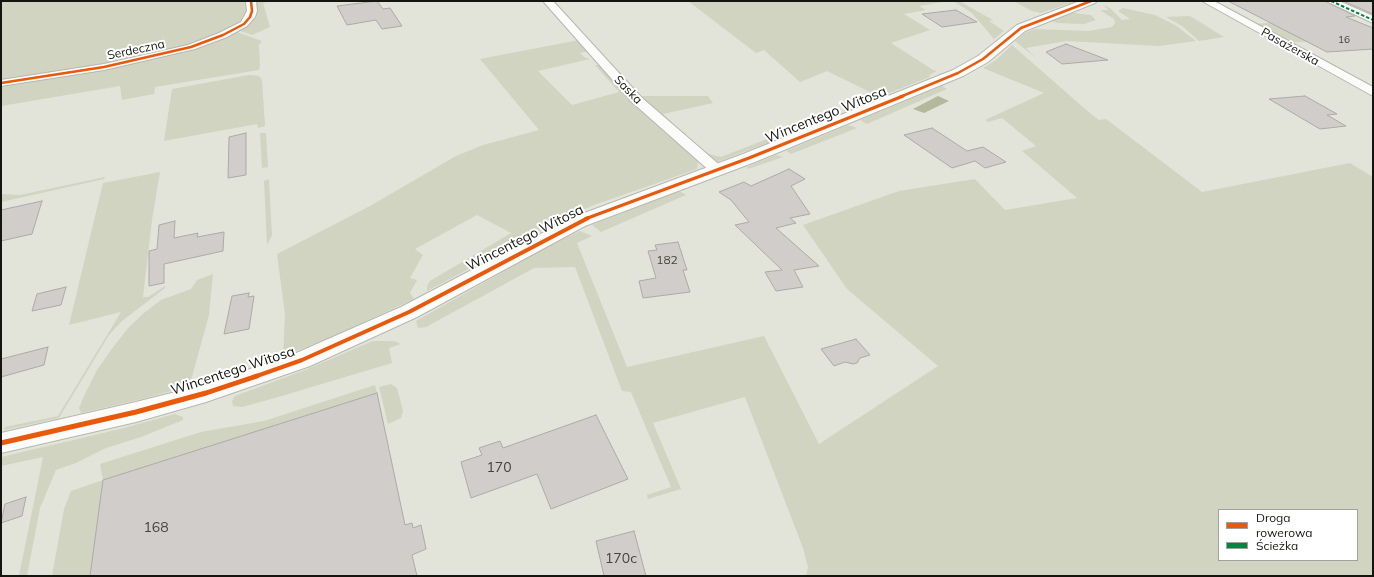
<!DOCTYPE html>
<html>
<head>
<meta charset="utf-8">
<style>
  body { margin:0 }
  #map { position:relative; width:1374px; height:577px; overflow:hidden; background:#e2e4d9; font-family:Mulish,sans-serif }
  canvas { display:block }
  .frame { position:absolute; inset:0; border:2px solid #14150e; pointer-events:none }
  .legend { position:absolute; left:1218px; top:509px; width:140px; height:52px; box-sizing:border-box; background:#fff; border:1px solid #a1a19f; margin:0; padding:5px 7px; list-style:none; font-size:12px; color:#14150e }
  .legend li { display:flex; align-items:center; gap:8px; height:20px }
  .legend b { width:20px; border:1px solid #a1a19f }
</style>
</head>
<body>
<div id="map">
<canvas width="1374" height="577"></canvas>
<div class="frame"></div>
<ul class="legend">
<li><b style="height:5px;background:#e8590c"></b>Droga rowerowa</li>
<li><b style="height:5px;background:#00873e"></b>Ścieżka</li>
</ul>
</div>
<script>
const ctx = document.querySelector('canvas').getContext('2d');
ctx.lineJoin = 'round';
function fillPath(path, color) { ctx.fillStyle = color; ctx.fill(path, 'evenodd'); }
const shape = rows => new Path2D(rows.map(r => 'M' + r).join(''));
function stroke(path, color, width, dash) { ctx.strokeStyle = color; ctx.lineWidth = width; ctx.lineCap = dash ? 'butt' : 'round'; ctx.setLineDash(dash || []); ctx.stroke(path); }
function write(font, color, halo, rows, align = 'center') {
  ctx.font = font + ' Mulish,sans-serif'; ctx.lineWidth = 4; ctx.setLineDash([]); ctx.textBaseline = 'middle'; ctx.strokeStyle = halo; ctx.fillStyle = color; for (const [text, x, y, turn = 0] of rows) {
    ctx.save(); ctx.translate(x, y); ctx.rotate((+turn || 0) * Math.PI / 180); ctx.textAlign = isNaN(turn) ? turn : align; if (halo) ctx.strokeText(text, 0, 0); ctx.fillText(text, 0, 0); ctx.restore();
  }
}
fillPath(shape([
  [1,1,247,1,249,11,241,24,209,40,143,58,1,81],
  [253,1,272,1,263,3,270,27,252,35,237,30],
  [688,1,948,1,919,6,926,10,904,14,930,30,891,43,933,70,937,71,929,75,930,77,874,99,870,99,878,96,827,71,800,82,764,50,756,53],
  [953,1,959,1,993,20,989,21,1004,31,994,39,972,13],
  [1013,1,1077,1,1041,13,1032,11],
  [1098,5,1106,6,1110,8,1122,20,1130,19,1118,11,1123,8,1155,15,1175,25,1196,41,1159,46,1066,41,1026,48,1036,58,1015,41,1025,33,1036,29,1088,31,1112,27,1115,23,1114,19,1100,10,1109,10,1104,6],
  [1073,13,1091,15,1096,20,1084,24,1058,23,1051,21],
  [1190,16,1224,37,1199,41,1182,26,1166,17],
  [1289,21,1325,40,1287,43,1255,24],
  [234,31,262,41,259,45,260,67,259,70,155,87,154,94,122,100,120,86,1,106,1,84,142,61],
  [579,40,589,51,580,53,584,57,590,59,538,71,572,105,619,92,595,65,599,65,695,156,698,163,697,169,594,205,569,216,427,291,427,286,430,281,511,233,477,215,415,249,423,255,410,278,417,280,410,293,414,299,332,337,283,356,285,314,277,254,370,206,456,156,483,145,539,130,480,59],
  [1012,45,1091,114,1099,120,1106,119,1202,192,1350,163,1373,177,1373,576,806,576,808,567,803,548,745,397,653,423,681,489,648,499,647,495,671,487,631,392,622,391,575,267,534,268,426,327,418,328,416,321,547,247,580,231,592,236,577,243,627,367,764,336,819,444,938,366,847,289,803,225,899,191,975,179,1005,210,1077,198,1022,151,1036,146,1002,118,988,122,985,120,1044,93,983,68,996,60],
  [1219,510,1357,510,1357,560,1219,560],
  [249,75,259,76,262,80,265,126,258,128,257,124,164,141,172,89],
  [942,86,947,89,867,124,860,120],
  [637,96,708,96,713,103,663,114,682,132,688,133,681,133],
  [848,125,857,128,791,154,786,151],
  [260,133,266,133,268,167,262,168],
  [767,139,770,142,717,162,692,143,691,140,705,153,721,157],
  [776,155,783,157,748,169,747,167],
  [160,172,152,220,143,297,148,297,165,286,165,288,122,321,109,335,59,418,4,430,5,427,58,416,121,312,69,325,103,183],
  [105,177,104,179,1,202,1,194,20,195],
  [269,179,272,235,267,245,264,181],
  [679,191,686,195,601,232,592,225],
  [213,274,209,315,190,384,223,375,217,378,142,399,81,413,79,408,84,396,97,370,111,350,128,328,144,313,161,300,191,289,197,280],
  [373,341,394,341,401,344,389,348,392,363,275,398,242,407,233,406,232,401,235,396,305,370],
  [391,384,397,388,403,411,401,418,388,424,379,387],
  [375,385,377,393,103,480,90,576,52,576,64,509,71,491,103,480,100,464,201,432,264,421],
  [175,414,183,417,183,420,141,437,106,448,76,463,56,470,40,508,27,576,19,576,43,457,1,466,1,457,120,429]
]), '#d1d4c1');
fillPath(shape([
  [938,96,949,101,924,113,913,109]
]), '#b4b89c');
const building = shape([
  [377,1,383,9,390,8,402,26,382,29,376,20,347,25,337,6,377,1],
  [1228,1,1325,1,1355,16,1346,17,1373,28,1373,49,1327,52,1228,1],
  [1343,1,1373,1,1373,14,1343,1],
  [956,10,977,22,942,27,922,14,956,10],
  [1066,44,1108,60,1062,64,1046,52,1066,44],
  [1305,96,1337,114,1327,115,1346,126,1320,129,1269,99,1305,96],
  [932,128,967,151,983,147,1006,162,985,168,975,161,952,168,904,135,932,128],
  [246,133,246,175,228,178,229,137,246,133],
  [789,169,805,179,791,186,810,214,790,218,796,223,776,228,819,266,794,270,803,287,776,291,765,272,782,270,735,225,749,222,731,200,719,192,744,182,751,186,789,169],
  [42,201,32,234,1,241,1,210,42,201],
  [175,221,174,238,198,233,197,237,224,232,223,251,164,264,164,283,149,286,149,251,157,249,159,225,175,221],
  [678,242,687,270,683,270,690,292,643,298,639,281,656,278,648,251,657,250,655,245,678,242],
  [66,287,61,305,32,311,37,294,66,287],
  [249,293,248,297,254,296,249,329,224,334,232,296,249,293],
  [856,339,870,355,860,358,857,363,853,364,845,362,834,366,821,349,856,339],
  [48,347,44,365,1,377,1,359,48,347],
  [377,393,405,525,412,523,413,528,421,525,426,549,412,555,417,576,90,576,103,480,377,393],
  [596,415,628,479,551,509,537,474,471,498,461,462,482,455,479,448,500,441,503,448,596,415],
  [26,497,22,516,1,523,5,504,26,497],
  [634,531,646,576,604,576,596,541,634,531]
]);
fillPath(building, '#d0cdcb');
stroke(building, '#acaaa8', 1);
const minor = shape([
  [246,1,256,1,257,11,255,17,247,26,227,37,195,49,104,70,1,86,1,80,104,64,188,45,219,33,241,22,247,11,246,1],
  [543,1,553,1,641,97,722,167,724,170,722,173,712,173,633,103,543,1],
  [1202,1,1214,1,1373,87,1373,96,1202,1],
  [1326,1,1339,1,1373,16,1373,23,1326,1]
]);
const tertiary = shape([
  [1080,1,1097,1,1095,3,1025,31,988,62,963,76,755,162,585,226,417,317,310,366,206,402,136,422,1,453,1,433,136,402,203,385,294,354,401,307,571,218,743,154,953,70,978,56,1017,25,1080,1]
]);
stroke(minor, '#b6b7af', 2);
stroke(tertiary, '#b6b7af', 2);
fillPath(minor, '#fbfbf9');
fillPath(tertiary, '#fbfbf9');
stroke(shape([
  [1331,1,1373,20]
]), '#00873e', 2, [3.5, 2]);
stroke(shape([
  [1,83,104,67,191,47,223,35,244,24,250,17,252,11,251,1],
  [900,97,958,73,983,59,1021,28,1091,1]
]), '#e8590c', 2.5);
stroke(shape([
  [585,219,749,158,903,96]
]), '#e8590c', 3);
stroke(shape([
  [254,377,302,360,409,312,588,218]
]), '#e8590c', 4);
stroke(shape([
  [1,443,136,412,206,393,257,376]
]), '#e8590c', 5);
write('10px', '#44443e', null, [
  ["16",1344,40]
]);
write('12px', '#14150e', '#fff', [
  ["Pasażerska",1290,47,29],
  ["Serdeczna",136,50,-12],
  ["Saska",628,90,46]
]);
write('12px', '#44443e', null, [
  ["182",667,260]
]);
write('14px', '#14150e', '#fff', [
  ["Wincentego Witosa",826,115,-22],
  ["Wincentego Witosa",525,238,-27],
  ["Wincentego Witosa",233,371,-18]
]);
write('14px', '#44443e', null, [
  ["170",499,468],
  ["168",156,528],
  ["170c",621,559]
]);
</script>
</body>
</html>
